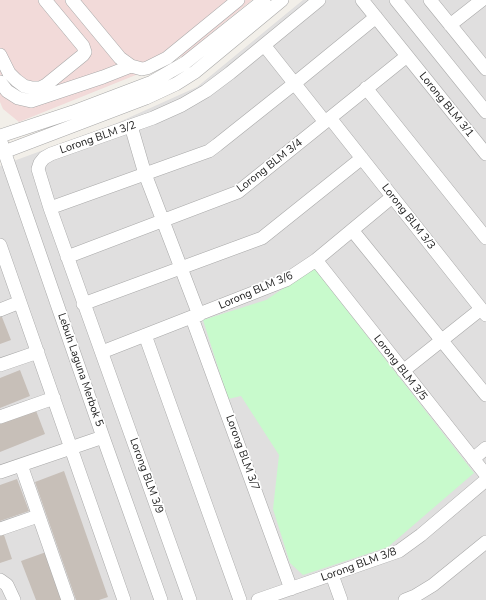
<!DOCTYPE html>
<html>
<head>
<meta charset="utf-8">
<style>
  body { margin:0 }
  canvas { display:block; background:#f2efe9 }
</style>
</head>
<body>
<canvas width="486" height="600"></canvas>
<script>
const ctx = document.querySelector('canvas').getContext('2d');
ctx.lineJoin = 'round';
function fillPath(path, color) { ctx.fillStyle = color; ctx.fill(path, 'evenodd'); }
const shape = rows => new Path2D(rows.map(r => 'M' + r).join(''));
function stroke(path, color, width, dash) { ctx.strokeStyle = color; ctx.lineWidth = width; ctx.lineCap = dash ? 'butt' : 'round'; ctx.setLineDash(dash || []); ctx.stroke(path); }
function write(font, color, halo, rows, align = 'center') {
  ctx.font = font + ' "Nunito Sans",sans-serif'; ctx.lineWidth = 3.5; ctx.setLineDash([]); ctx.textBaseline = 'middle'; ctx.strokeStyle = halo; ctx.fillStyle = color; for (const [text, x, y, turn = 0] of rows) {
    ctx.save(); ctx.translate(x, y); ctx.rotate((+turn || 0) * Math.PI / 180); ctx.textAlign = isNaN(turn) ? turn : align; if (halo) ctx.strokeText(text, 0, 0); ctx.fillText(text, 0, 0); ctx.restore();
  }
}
fillPath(shape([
  [303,0,486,0,486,600,0,600,0,166,117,123,197,87]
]), '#e0dfdf');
fillPath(shape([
  [0,0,252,0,183,56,19,122,3,109,0,102]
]), '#f2dad9');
fillPath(shape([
  [314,268,474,473,388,547,303,575,290,563,273,509,279,455,241,396,228,399,203,320,266,300]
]), '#c8facc');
fillPath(shape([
  [0,312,11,340,0,344],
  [20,370,30,396,0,408,0,378],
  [35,408,45,434,0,452,0,422],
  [64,471,108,597,99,600,76,600,35,482],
  [17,479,29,511,0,521,0,485],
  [3,532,12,559,0,563,0,534],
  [49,551,67,600,36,600,21,561]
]), '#c7bfb8');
const minor = shape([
  [72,0,120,58,131,66],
  [362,0,486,154],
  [396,0,486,112],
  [430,0,486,69],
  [450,25,482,0],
  [264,45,325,122],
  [0,55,9,73,16,80,24,86,32,88,40,88,46,85,83,55,85,52,83,46,45,0],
  [0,82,7,91,18,98,31,101,103,77,131,66,142,69,147,68,167,58,238,0],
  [366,88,486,238],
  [330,118,486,315],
  [131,126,145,174,199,315],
  [0,136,73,112,152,82,185,63,264,0],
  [0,139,103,437,161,600],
  [4,152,146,98,176,84,195,72,282,0],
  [50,208,209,151,217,145,295,83,376,17],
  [352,230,486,395],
  [0,245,124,600],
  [67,257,238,192,407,56],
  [316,260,486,475],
  [83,304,262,238,362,158],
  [0,310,20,302],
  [192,318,291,589],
  [145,335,240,600],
  [102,352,286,280,316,260,392,197],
  [0,365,38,352],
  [403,371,481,309],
  [0,417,54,398],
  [473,459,486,448],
  [21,465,68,600],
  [0,472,103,437],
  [0,529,38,516],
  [332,575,341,600],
  [0,580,7,585,14,600],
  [190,600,50,208,38,169,40,163,44,158,51,154,153,118,182,105,206,91,230,73,319,0],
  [258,600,399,551,421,535,486,480],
  [405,600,415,596,433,585,486,542]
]);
stroke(minor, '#a9a9a9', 14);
stroke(minor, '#fff', 13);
write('11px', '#222', '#fff', [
  ["Lorong BLM 3/1",446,105,51],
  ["Lorong BLM 3/2",98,138,-19],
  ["Lorong BLM 3/4",270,166,-38],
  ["Lorong BLM 3/3",408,217,52],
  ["Lorong BLM 3/6",256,291,-23],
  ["Lorong BLM 3/5",400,368,52],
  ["Lebuh Laguna Merbok 5",80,370,71],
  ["Lorong BLM 3/7",242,453,70],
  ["Lorong BLM 3/9",146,476,70],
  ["Lorong BLM 3/8",359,565,-20]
]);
</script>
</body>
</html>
